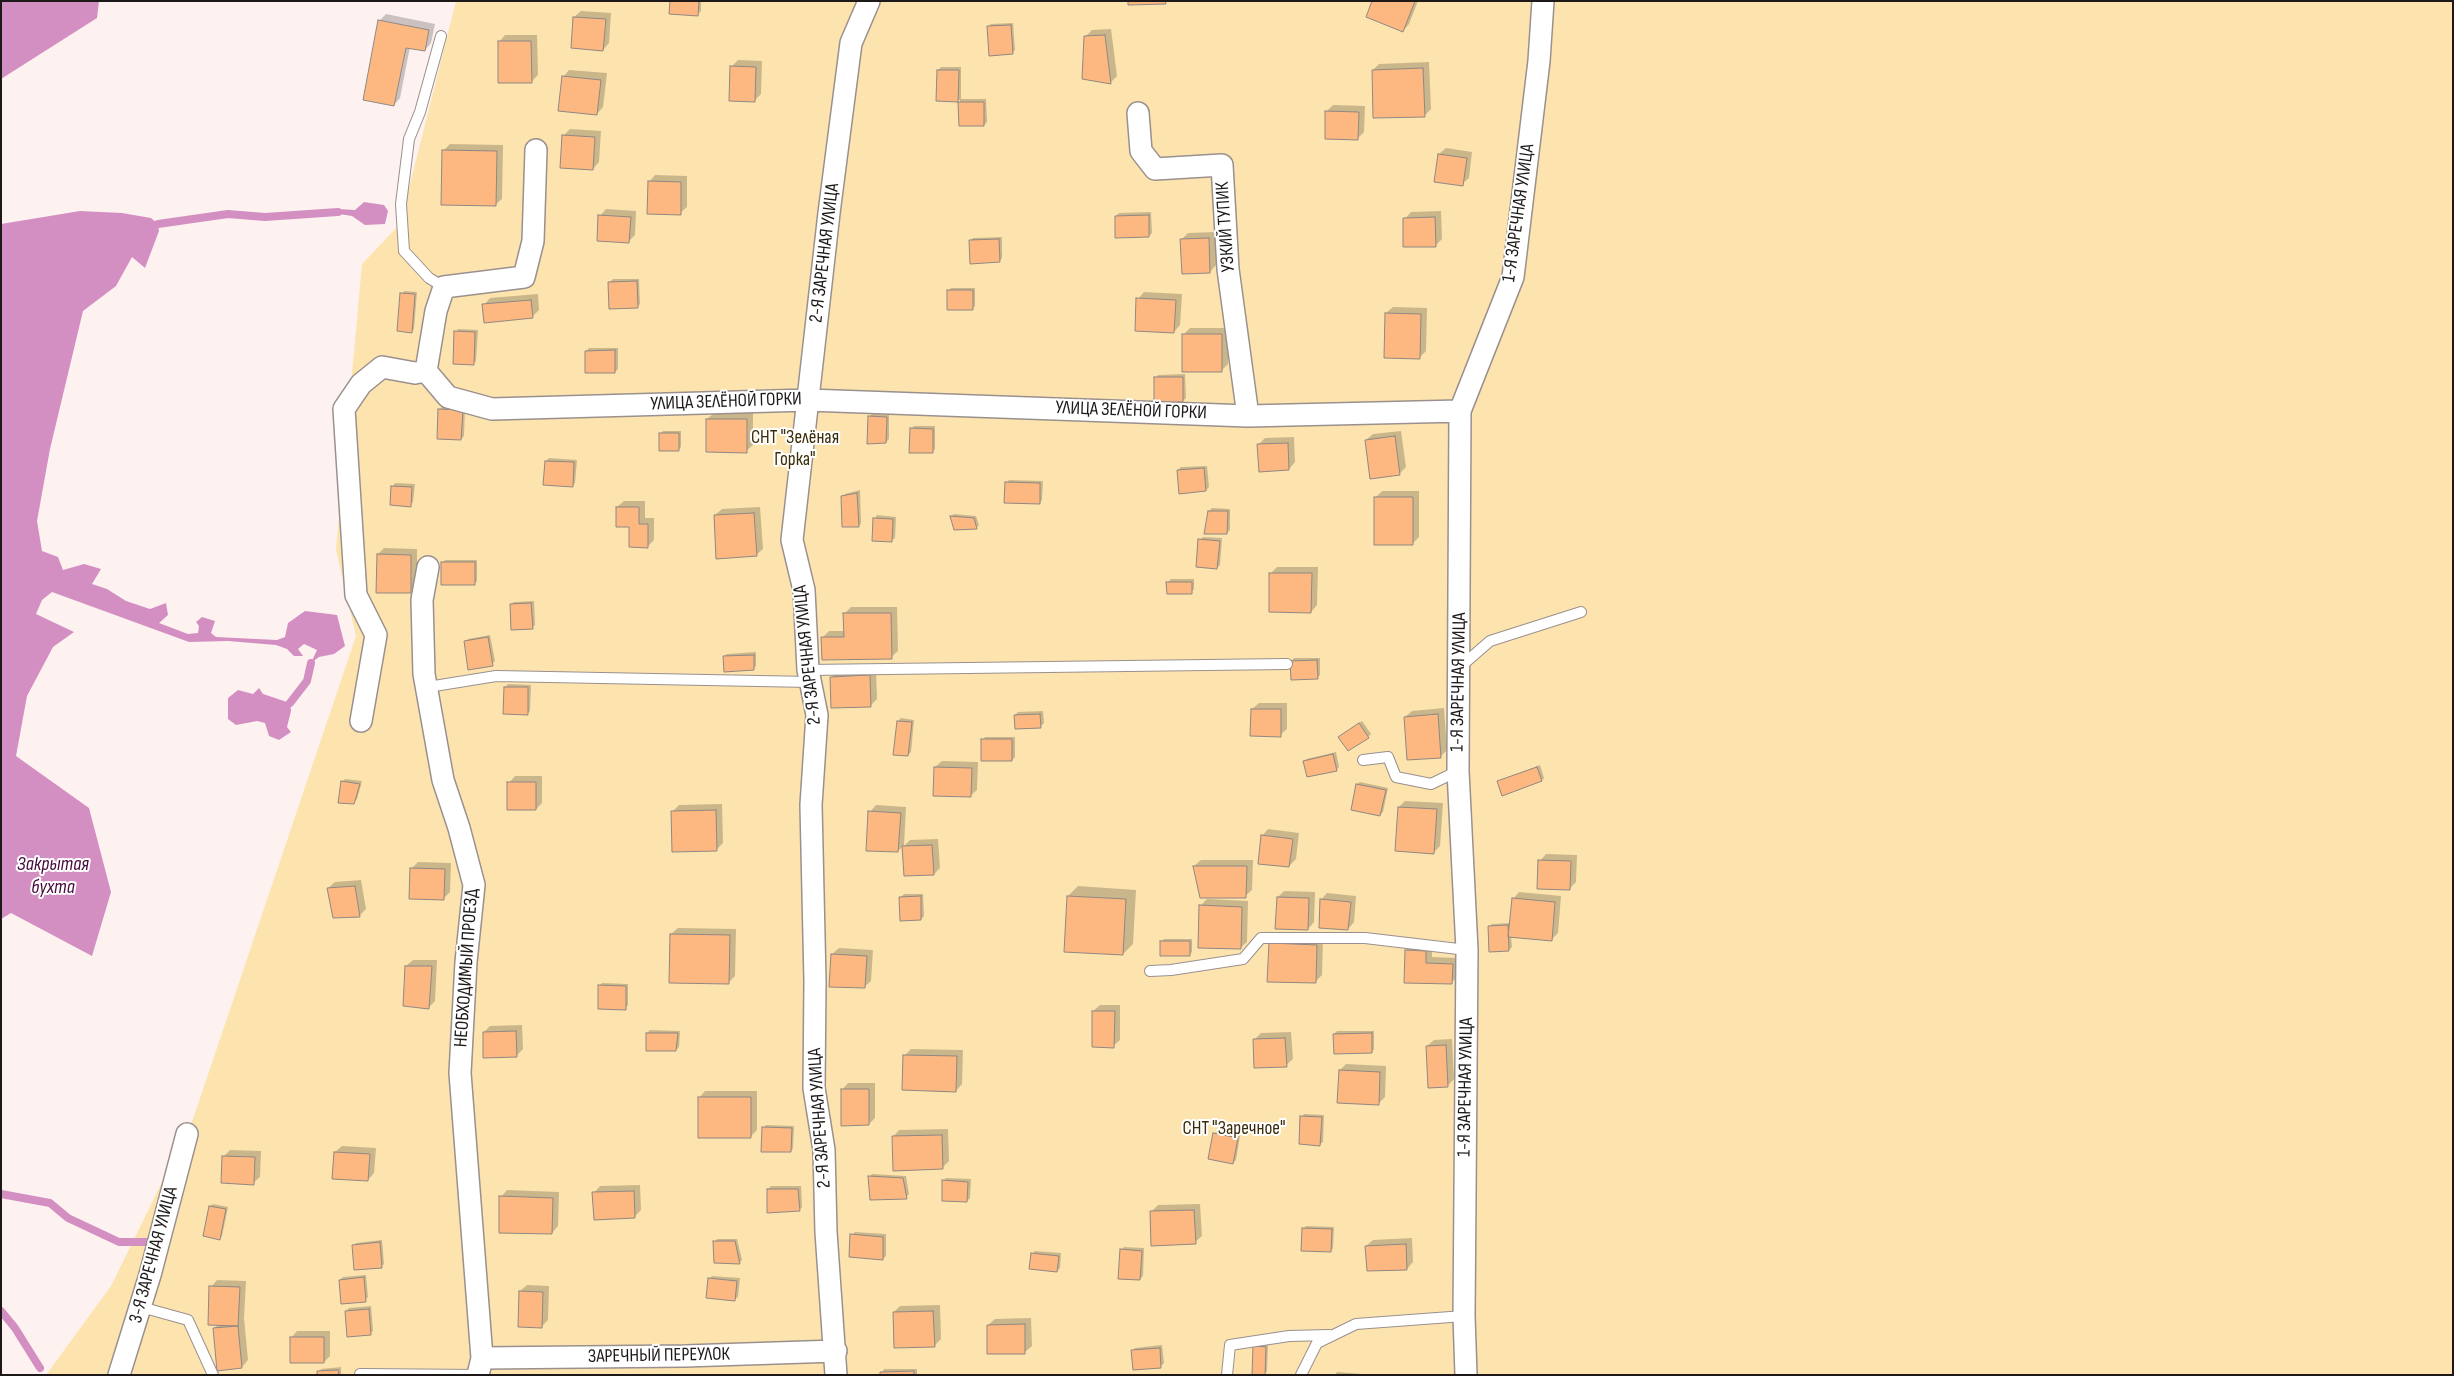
<!DOCTYPE html>
<html>
<head>
<meta charset="utf-8">
<style>
  body { margin:0 }
  #map { position:relative; width:2454px; height:1376px; overflow:hidden; background:#fdf2f0; font-family:"Sofia Sans Condensed",sans-serif }
  canvas { display:block }
  .frame { position:absolute; inset:0; border:2px solid #1d1919; pointer-events:none }
</style>
</head>
<body>
<div id="map">
<canvas width="2454" height="1376"></canvas>
<div class="frame"></div>
</div>
<script>
const ctx = document.querySelector('canvas').getContext('2d');
ctx.lineJoin = 'round';
function fillPath(path, color) { ctx.fillStyle = color; ctx.fill(path, 'evenodd'); }
const shape = rows => new Path2D(rows.map(r => 'M' + r).join(''));
function stroke(path, color, width, dash) { ctx.strokeStyle = color; ctx.lineWidth = width; ctx.lineCap = dash ? 'butt' : 'round'; ctx.setLineDash(dash || []); ctx.stroke(path); }
function write(font, color, halo, rows, align = 'center') {
  ctx.font = font + ' "Sofia Sans Condensed",sans-serif'; ctx.lineWidth = 4; ctx.setLineDash([]); ctx.textBaseline = 'middle'; ctx.strokeStyle = halo; ctx.fillStyle = color; for (const [text, x, y, turn = 0] of rows) {
    ctx.save(); ctx.translate(x, y); ctx.rotate((+turn || 0) * Math.PI / 180); ctx.textAlign = isNaN(turn) ? turn : align; if (halo) ctx.strokeText(text, 0, 0); ctx.fillText(text, 0, 0); ctx.restore();
  }
}
fillPath(shape([
  [456,1,2453,1,2453,1375,46,1375,111,1286,193,1119,356,636,336,550,362,264,400,224]
]), '#fde4ae');
fillPath(shape([
  [1,1,99,1,97,18,1,79],
  [364,202,384,205,388,211,385,224,365,225,352,216,339,214,338,209,355,210],
  [80,211,122,213,151,218,158,224,159,231,145,268,132,257,116,286,83,311,50,449,37,521,42,551,58,557,63,570,84,564,101,569,92,584,107,589,126,601,150,609,166,603,168,615,159,623,188,634,198,633,199,626,196,622,202,617,215,621,211,633,216,637,277,640,285,637,288,623,305,611,337,615,345,646,334,654,319,657,311,663,317,650,304,644,298,649,303,656,294,656,287,649,276,645,228,641,189,642,52,592,42,600,36,614,74,632,53,647,27,696,16,756,89,808,111,892,92,956,11,913,1,919,1,224],
  [259,688,263,694,290,703,291,711,287,727,291,732,279,740,269,736,265,723,257,721,236,725,228,719,228,698,238,690,253,694]
]), '#d48fc2');
fillPath(shape([
  [671,1,701,1,701,11,698,14],
  [1373,1,1418,1,1409,24,1403,31],
  [581,11,611,13,609,43,603,50,574,17],
  [386,14,435,24,431,43,425,50,410,47,400,98,394,105,379,21],
  [1013,23,1015,50,1012,53,988,27,991,24],
  [1111,29,1117,76,1111,82,1083,78,1086,36,1092,30],
  [505,35,537,35,538,75,531,82,499,42],
  [738,60,762,61,761,94,754,101,731,67],
  [1429,62,1431,109,1424,116,1373,70,1379,64],
  [941,67,961,67,961,99,986,99,987,122,984,125,960,125,960,100,938,100,938,70],
  [569,70,607,73,603,107,597,114,563,77],
  [1333,105,1365,106,1364,132,1358,138,1326,112],
  [570,129,601,131,599,162,593,169,563,136],
  [450,144,503,145,502,199,495,205,444,150],
  [1446,148,1472,152,1469,178,1462,184,1439,154],
  [655,175,687,176,687,207,680,213,649,182],
  [606,209,636,211,635,235,628,242,600,216],
  [1441,211,1442,239,1435,246,1405,219,1411,212],
  [1151,212,1152,233,1149,236,1116,216,1119,213],
  [1215,232,1216,265,1210,272,1181,240,1188,233],
  [1002,237,1002,258,999,261,970,241,973,238],
  [613,279,639,279,640,304,637,307,610,282],
  [951,288,975,288,975,306,972,309,948,291],
  [404,291,417,292,414,329,411,332,402,294],
  [1144,292,1182,294,1180,325,1174,332,1138,299],
  [538,294,539,310,532,317,484,305,490,298],
  [1393,307,1427,308,1426,351,1419,358,1386,313],
  [1190,328,1228,328,1228,364,1221,371,1183,335],
  [458,329,478,330,476,361,473,364,456,332],
  [589,348,618,348,618,369,615,372,586,351],
  [1185,374,1186,398,1183,401,1155,378,1158,375],
  [443,406,465,407,464,436,461,439,440,409],
  [714,413,753,413,753,445,746,451,707,419],
  [872,414,889,415,889,439,886,442,869,417],
  [914,426,935,426,935,449,932,452,911,429],
  [663,431,681,431,681,447,678,450,660,434],
  [1401,431,1406,467,1399,474,1366,440,1373,434],
  [1294,437,1295,462,1289,469,1258,445,1265,438],
  [549,458,577,460,575,483,572,486,546,461],
  [1207,466,1209,487,1206,490,1178,470,1181,467],
  [1009,480,1043,481,1042,500,1039,503,1006,483],
  [395,483,415,484,413,502,410,505,393,486],
  [860,490,861,523,859,526,842,497,845,494],
  [1382,491,1419,491,1419,537,1412,544,1376,497],
  [624,501,645,501,645,518,654,518,654,540,648,546,617,507],
  [760,507,763,549,756,555,715,515,722,509],
  [1212,508,1230,509,1230,530,1227,533,1209,511],
  [954,514,976,516,979,525,976,528,951,516],
  [877,515,896,517,895,538,892,540,875,518],
  [1203,537,1222,538,1220,565,1217,568,1200,540],
  [384,548,417,549,417,586,410,592,378,554],
  [445,560,477,560,477,581,474,584,442,563],
  [1277,567,1318,567,1317,605,1311,612,1271,573],
  [1171,579,1194,579,1194,589,1191,592,1168,582],
  [534,601,535,625,532,628,511,604,514,602],
  [851,607,897,607,898,651,891,657,822,638,829,631,845,631,844,614],
  [490,635,495,661,492,664,465,642,468,639],
  [756,652,756,666,753,669,724,656,727,654],
  [1294,658,1320,658,1320,675,1317,678,1291,661],
  [876,669,877,699,871,705,831,678,838,671],
  [508,684,531,685,530,711,527,714,505,687],
  [1259,703,1287,703,1287,729,1280,735,1252,709],
  [1444,708,1447,750,1440,757,1405,717,1412,711],
  [1043,711,1044,723,1041,726,1015,715,1018,712],
  [901,718,914,720,911,752,908,755,898,721],
  [1362,721,1371,734,1368,737,1340,737],
  [985,737,1015,737,1015,757,1012,760,983,740],
  [1336,752,1339,767,1336,770,1304,761,1307,759],
  [942,761,978,762,977,790,970,796,935,767],
  [1540,765,1544,778,1542,780,1499,781],
  [515,776,542,776,542,803,536,809,509,783],
  [345,779,362,781,357,799,354,802,342,782],
  [1360,782,1388,788,1383,812,1380,815,1357,784],
  [1405,801,1443,803,1440,846,1434,852,1399,807],
  [722,804,723,843,716,850,672,812,679,805],
  [876,805,906,807,904,846,910,840,938,839,940,868,934,874,905,875,904,845,898,851,870,812],
  [1268,829,1299,833,1296,859,1289,866,1262,836],
  [1546,854,1577,855,1576,882,1569,889,1540,861],
  [1201,860,1253,860,1252,890,1245,896,1194,866],
  [418,862,451,863,450,892,443,899,411,869],
  [361,880,366,909,359,916,328,888,335,882],
  [1078,886,1136,890,1133,944,1123,954,1068,896],
  [1284,891,1315,892,1314,922,1308,929,1278,897],
  [1519,892,1561,896,1558,933,1551,940,1511,936,1512,947,1509,950,1489,927,1492,924,1511,923,1513,899],
  [1327,893,1356,896,1354,922,1348,929,1321,900],
  [904,894,923,894,924,916,921,919,901,897],
  [1207,899,1248,901,1247,942,1240,948,1200,906],
  [678,928,736,929,735,976,729,982,671,934],
  [1276,937,1323,939,1322,975,1315,982,1270,944],
  [1164,939,1192,939,1192,952,1189,955,1161,942],
  [1413,944,1432,945,1432,957,1458,958,1458,976,1451,983,1406,950],
  [839,948,873,950,871,981,864,987,832,954],
  [413,960,437,960,435,1001,429,1007,406,966],
  [602,983,628,984,628,1005,625,1008,599,986],
  [1100,1005,1120,1005,1120,1040,1113,1046,1093,1011],
  [522,1025,523,1049,516,1056,484,1032,490,1026],
  [650,1030,680,1031,679,1047,676,1050,647,1033],
  [1337,1031,1374,1031,1374,1049,1372,1052,1334,1034],
  [1291,1032,1293,1059,1286,1065,1254,1040,1261,1033],
  [1452,1039,1454,1079,1447,1086,1427,1046,1434,1040],
  [911,1049,963,1050,962,1084,956,1091,904,1056],
  [1346,1064,1386,1066,1385,1097,1378,1104,1340,1070],
  [848,1083,875,1083,875,1118,869,1124,842,1090],
  [705,1091,757,1091,757,1130,750,1137,699,1098],
  [1304,1114,1324,1115,1323,1142,1320,1144,1302,1117],
  [766,1125,794,1126,793,1148,791,1151,763,1128],
  [948,1129,949,1161,942,1168,893,1137,899,1130],
  [1217,1131,1240,1136,1236,1160,1233,1163,1214,1134],
  [342,1146,376,1148,374,1173,368,1180,335,1152],
  [230,1150,261,1151,260,1177,253,1183,224,1156],
  [872,1174,906,1176,909,1194,906,1197,869,1177],
  [946,1178,971,1179,970,1198,967,1201,943,1181],
  [640,1185,641,1210,634,1217,594,1193,600,1186],
  [771,1186,801,1186,802,1207,799,1210,768,1189],
  [507,1190,559,1192,558,1226,552,1233,501,1197],
  [213,1204,228,1207,222,1236,219,1239,210,1206],
  [1200,1204,1202,1236,1195,1242,1151,1212,1158,1205],
  [1306,1226,1334,1227,1333,1248,1331,1251,1303,1229],
  [855,1232,886,1234,886,1256,883,1259,852,1235],
  [1412,1238,1413,1262,1407,1269,1368,1270,1366,1246,1373,1240],
  [717,1239,737,1239,742,1260,739,1263,715,1242],
  [382,1240,384,1264,381,1267,353,1246,356,1243],
  [1124,1247,1144,1248,1143,1276,1140,1279,1121,1250],
  [1035,1251,1061,1253,1060,1268,1057,1271,1032,1254],
  [366,1275,368,1297,365,1300,340,1280,343,1277],
  [712,1276,740,1278,738,1297,735,1299,709,1279],
  [217,1280,246,1281,244,1318,248,1360,242,1367,214,1328,219,1324,211,1287],
  [527,1285,549,1286,548,1320,541,1327,520,1291],
  [940,1305,941,1339,934,1346,894,1312,900,1306],
  [371,1306,373,1331,370,1334,346,1311,349,1308],
  [1031,1318,1032,1346,1025,1352,988,1325,995,1319],
  [297,1331,330,1331,330,1356,324,1362,291,1338],
  [1257,1344,1268,1344,1267,1371,1264,1374,1254,1347],
  [1162,1345,1164,1363,1161,1366,1132,1351,1135,1348],
  [341,1367,341,1375,319,1375,321,1369],
  [884,1369,917,1369,917,1375,881,1375],
  [1337,1372,1362,1374,1362,1375,1335,1375]
]), '#0003');
stroke(shape([
  [158,224,228,214,265,217,338,212],
  [290,703,307,681,311,663],
  [1,1194,50,1203,68,1218,119,1242,155,1242],
  [1,1311,15,1328,40,1368]
]), '#d48fc2', 8);
const building = shape([
  [670,1,699,1,698,16,669,14,670,1],
  [1128,1,1165,1,1166,4,1128,5,1128,1],
  [1372,1,1415,1,1403,32,1366,17,1372,1],
  [573,17,606,19,603,51,571,48,573,17],
  [378,20,429,30,425,51,406,48,394,106,363,100,378,20],
  [1011,25,1013,54,989,56,987,26,1011,25],
  [1105,35,1111,84,1082,79,1084,36,1105,35],
  [498,41,531,41,532,83,498,83,498,41],
  [730,66,756,67,755,102,729,101,730,66],
  [1423,68,1425,117,1373,118,1372,70,1423,68],
  [937,70,959,70,958,102,936,101,937,70],
  [562,76,601,80,597,115,558,111,562,76],
  [958,102,984,102,984,126,959,126,958,102],
  [1325,111,1359,112,1358,140,1325,139,1325,111],
  [562,135,595,137,593,170,560,168,562,135],
  [442,150,497,151,496,206,441,205,442,150],
  [1438,154,1467,158,1463,186,1434,182,1438,154],
  [648,181,681,182,681,215,647,214,648,181],
  [598,215,631,217,629,243,597,241,598,215],
  [1149,215,1149,237,1115,238,1115,216,1149,215],
  [1435,217,1436,247,1403,247,1403,218,1435,217],
  [1209,238,1210,273,1182,274,1180,239,1209,238],
  [999,239,1000,262,970,264,969,240,999,239],
  [637,281,638,308,609,309,608,282,637,281],
  [947,290,973,290,973,310,947,310,947,290],
  [400,293,415,294,412,333,397,331,400,293],
  [1136,298,1176,300,1174,333,1135,331,1136,298],
  [531,300,533,318,484,323,482,304,531,300],
  [1385,313,1421,314,1420,359,1384,358,1385,313],
  [454,331,475,332,474,365,453,364,454,331],
  [1182,334,1222,334,1222,372,1182,372,1182,334],
  [615,350,615,373,585,373,585,351,615,350],
  [1154,377,1183,377,1183,402,1154,403,1154,377],
  [438,409,463,410,461,440,437,439,438,409],
  [868,416,887,417,886,443,867,444,868,416],
  [706,419,747,419,747,453,706,452,706,419],
  [910,428,933,429,933,453,909,453,910,428],
  [659,433,679,433,679,451,659,451,659,433],
  [1395,436,1400,475,1370,479,1365,440,1395,436],
  [1288,443,1289,470,1259,472,1257,444,1288,443],
  [545,461,574,462,573,487,543,485,545,461],
  [1204,468,1206,491,1179,494,1177,470,1204,468],
  [1005,482,1040,483,1040,504,1004,503,1005,482],
  [391,486,412,487,411,507,390,505,391,486],
  [857,493,859,527,842,527,841,496,857,493],
  [1374,497,1413,497,1413,545,1374,545,1374,497],
  [616,507,639,507,639,524,648,524,648,548,629,547,629,527,616,527,616,507],
  [1208,511,1228,511,1227,534,1204,534,1208,511],
  [754,513,757,556,716,559,714,515,754,513],
  [950,516,974,518,977,529,954,530,950,516],
  [873,518,893,519,892,542,872,541,873,518],
  [1198,539,1220,541,1217,569,1196,567,1198,539],
  [377,554,411,555,411,593,376,593,377,554],
  [441,562,475,562,475,585,441,585,441,562],
  [1269,573,1312,573,1311,613,1269,612,1269,573],
  [1166,582,1192,582,1192,594,1167,594,1166,582],
  [531,603,533,629,511,630,510,604,531,603],
  [843,613,891,613,892,659,822,660,821,637,844,637,843,613],
  [488,637,493,666,468,670,464,641,488,637],
  [754,655,754,670,724,672,723,656,754,655],
  [1317,660,1318,679,1291,680,1290,661,1317,660],
  [870,675,871,707,831,708,830,677,870,675],
  [504,687,528,687,528,715,503,714,504,687],
  [1251,709,1281,709,1281,737,1250,736,1251,709],
  [1040,714,1041,728,1015,729,1014,715,1040,714],
  [1438,714,1441,758,1407,760,1404,717,1438,714],
  [897,721,912,722,908,756,893,755,897,721],
  [1359,723,1369,738,1348,751,1338,737,1359,723],
  [981,739,1012,739,1012,761,981,761,981,739],
  [1333,754,1337,771,1307,777,1303,761,1333,754],
  [934,767,972,768,971,797,933,796,934,767],
  [1537,767,1542,781,1502,796,1497,781,1537,767],
  [341,781,360,784,354,804,338,803,341,781],
  [507,782,536,782,536,810,507,810,507,782],
  [1356,784,1386,790,1380,816,1351,810,1356,784],
  [1398,807,1437,809,1434,854,1395,851,1398,807],
  [716,810,717,851,672,852,671,811,716,810],
  [868,811,901,813,898,852,866,851,868,811],
  [1261,835,1293,839,1289,867,1258,864,1261,835],
  [932,845,934,875,904,876,902,846,932,845],
  [1538,860,1571,861,1570,890,1537,889,1538,860],
  [1193,866,1247,866,1246,898,1200,898,1193,866],
  [410,868,445,869,444,900,409,899,410,868],
  [355,886,360,917,333,918,327,888,355,886],
  [921,896,921,920,900,921,899,897,921,896],
  [1067,896,1126,899,1123,955,1064,952,1067,896],
  [1277,897,1309,898,1308,930,1275,929,1277,897],
  [1512,898,1555,902,1552,941,1508,937,1512,898],
  [1320,899,1351,902,1348,930,1319,928,1320,899],
  [1199,905,1242,907,1241,949,1198,948,1199,905],
  [1508,925,1509,951,1489,952,1488,926,1508,925],
  [670,934,730,935,729,984,669,983,670,934],
  [1160,941,1190,941,1190,956,1160,956,1160,941],
  [1269,943,1317,945,1316,983,1267,982,1269,943],
  [1405,950,1426,951,1426,963,1453,964,1452,984,1404,983,1405,950],
  [831,954,867,956,865,988,829,987,831,954],
  [405,966,432,966,429,1009,403,1006,405,966],
  [598,985,626,986,626,1010,598,1009,598,985],
  [1092,1011,1115,1011,1114,1048,1092,1047,1092,1011],
  [516,1031,517,1057,483,1058,483,1032,516,1031],
  [646,1033,678,1033,676,1051,646,1051,646,1033],
  [1372,1033,1372,1053,1334,1054,1333,1034,1372,1033],
  [1285,1038,1287,1067,1254,1068,1253,1039,1285,1038],
  [1446,1045,1448,1087,1428,1088,1426,1046,1446,1045],
  [903,1055,957,1056,956,1092,902,1090,903,1055],
  [1339,1070,1380,1072,1379,1105,1337,1103,1339,1070],
  [841,1089,869,1089,869,1125,841,1126,841,1089],
  [698,1097,751,1097,751,1138,698,1138,698,1097],
  [1300,1116,1322,1117,1320,1146,1299,1144,1300,1116],
  [762,1127,792,1128,791,1152,761,1152,762,1127],
  [1213,1133,1238,1138,1233,1164,1208,1159,1213,1133],
  [942,1135,943,1169,893,1171,892,1136,942,1135],
  [334,1152,370,1154,368,1181,332,1179,334,1152],
  [222,1156,255,1157,254,1185,221,1183,222,1156],
  [868,1176,903,1178,907,1199,870,1200,868,1176],
  [942,1180,968,1182,967,1202,942,1201,942,1180],
  [767,1189,798,1189,800,1211,767,1213,767,1189],
  [634,1191,635,1218,594,1220,592,1192,634,1191],
  [499,1196,553,1198,552,1234,499,1233,499,1196],
  [209,1206,226,1209,220,1240,203,1236,209,1206],
  [1194,1210,1196,1244,1151,1246,1150,1211,1194,1210],
  [1302,1228,1332,1229,1331,1252,1301,1251,1302,1228],
  [850,1234,883,1237,883,1260,849,1257,850,1234],
  [713,1241,735,1241,740,1264,714,1263,713,1241],
  [380,1242,382,1268,354,1270,352,1245,380,1242],
  [1406,1244,1407,1270,1367,1271,1365,1246,1406,1244],
  [1120,1249,1142,1251,1140,1280,1118,1279,1120,1249],
  [1031,1253,1059,1256,1057,1272,1029,1269,1031,1253],
  [364,1277,366,1302,341,1304,339,1280,364,1277],
  [708,1278,737,1281,735,1301,706,1298,708,1278],
  [209,1286,240,1287,238,1326,208,1325,209,1286],
  [519,1291,543,1292,542,1328,518,1327,519,1291],
  [369,1309,371,1335,347,1337,345,1311,369,1309],
  [933,1311,935,1347,894,1348,893,1312,933,1311],
  [1025,1324,1025,1354,987,1354,987,1325,1025,1324],
  [238,1326,242,1368,217,1371,213,1328,238,1326],
  [290,1337,324,1337,324,1363,290,1363,290,1337],
  [1253,1346,1266,1347,1265,1375,1252,1375,1253,1346],
  [1160,1348,1161,1368,1133,1370,1131,1350,1160,1348],
  [338,1370,339,1375,317,1375,317,1371,338,1370],
  [914,1371,914,1375,880,1375,880,1372,914,1371]
]);
fillPath(building, '#fdb882');
stroke(building, '#908883', 1);
const lane = shape([
  [441,36,420,112,409,139,401,204,404,251,429,278,444,287],
  [1459,668,1490,641,1581,612],
  [808,670,1287,664],
  [428,687,496,676,811,682],
  [1363,760,1388,757,1396,777,1431,784,1458,771],
  [1150,971,1171,970,1243,959,1261,938,1365,938,1467,950],
  [141,1307,188,1320,213,1375],
  [360,1374,478,1375],
  [1227,1375,1230,1345,1289,1336,1329,1335],
  [1301,1375,1317,1343,1356,1324,1464,1316]
]);
const street = shape([
  [1138,113,1141,151,1155,169,1222,165,1228,269,1248,416],
  [426,371,436,311,444,287,524,277,533,241,536,150],
  [428,567,422,600,424,674,443,780,459,828,474,885,466,962,460,1073,482,1358,478,1375],
  [361,721,376,635,356,595,344,409,361,384,382,367,415,373,426,371,448,397,492,409,808,400,1248,416,1460,411],
  [482,1358,685,1356,836,1351],
  [119,1375,150,1275,187,1134],
  [836,1375,826,1232,824,1150,814,1088,815,981,811,805,817,715,808,670,804,590,792,540,829,213,851,43,869,1],
  [1466,1375,1464,1316,1467,950,1458,771,1460,411,1513,277,1539,61,1543,1]
]);
stroke(lane, '#9a908e', 12);
stroke(street, '#9a908e', 24);
stroke(lane, '#fff', 10);
stroke(street, '#fff', 21);
write('19px', '#1d1919', '#fff', [
  ["1-Я ЗАРЕЧНАЯ УЛИЦА",1519,213,-82],
  ["УЗКИЙ ТУПИК",1226,227,-94],
  ["2-Я ЗАРЕЧНАЯ УЛИЦА",825,253,-83],
  ["УЛИЦА ЗЕЛЁНОЙ ГОРКИ",726,402,-2],
  ["УЛИЦА ЗЕЛЁНОЙ ГОРКИ",1131,411,2],
  ["2-Я ЗАРЕЧНАЯ УЛИЦА",808,655,-96],
  ["1-Я ЗАРЕЧНАЯ УЛИЦА",1459,682,-89],
  ["НЕОБХОДИМЫЙ ПРОЕЗД",467,968,-86],
  ["1-Я ЗАРЕЧНАЯ УЛИЦА",1466,1087,-89],
  ["2-Я ЗАРЕЧНАЯ УЛИЦА",820,1118,-94],
  ["3-Я ЗАРЕЧНАЯ УЛИЦА",154,1255,-75],
  ["ЗАРЕЧНЫЙ ПЕРЕУЛОК",659,1356,-1]
]);
write('19px', '#3a2c08', '#fff', [
  ["СНТ \"Зелёная",795,438],
  ["Горка\"",795,460],
  ["СНТ \"Заречное\"",1234,1129]
]);
write('italic 20px', '#480a3c', '#fff', [
  ["Закрытая",53,865],
  ["бухта",53,888]
]);
</script>
</body>
</html>
